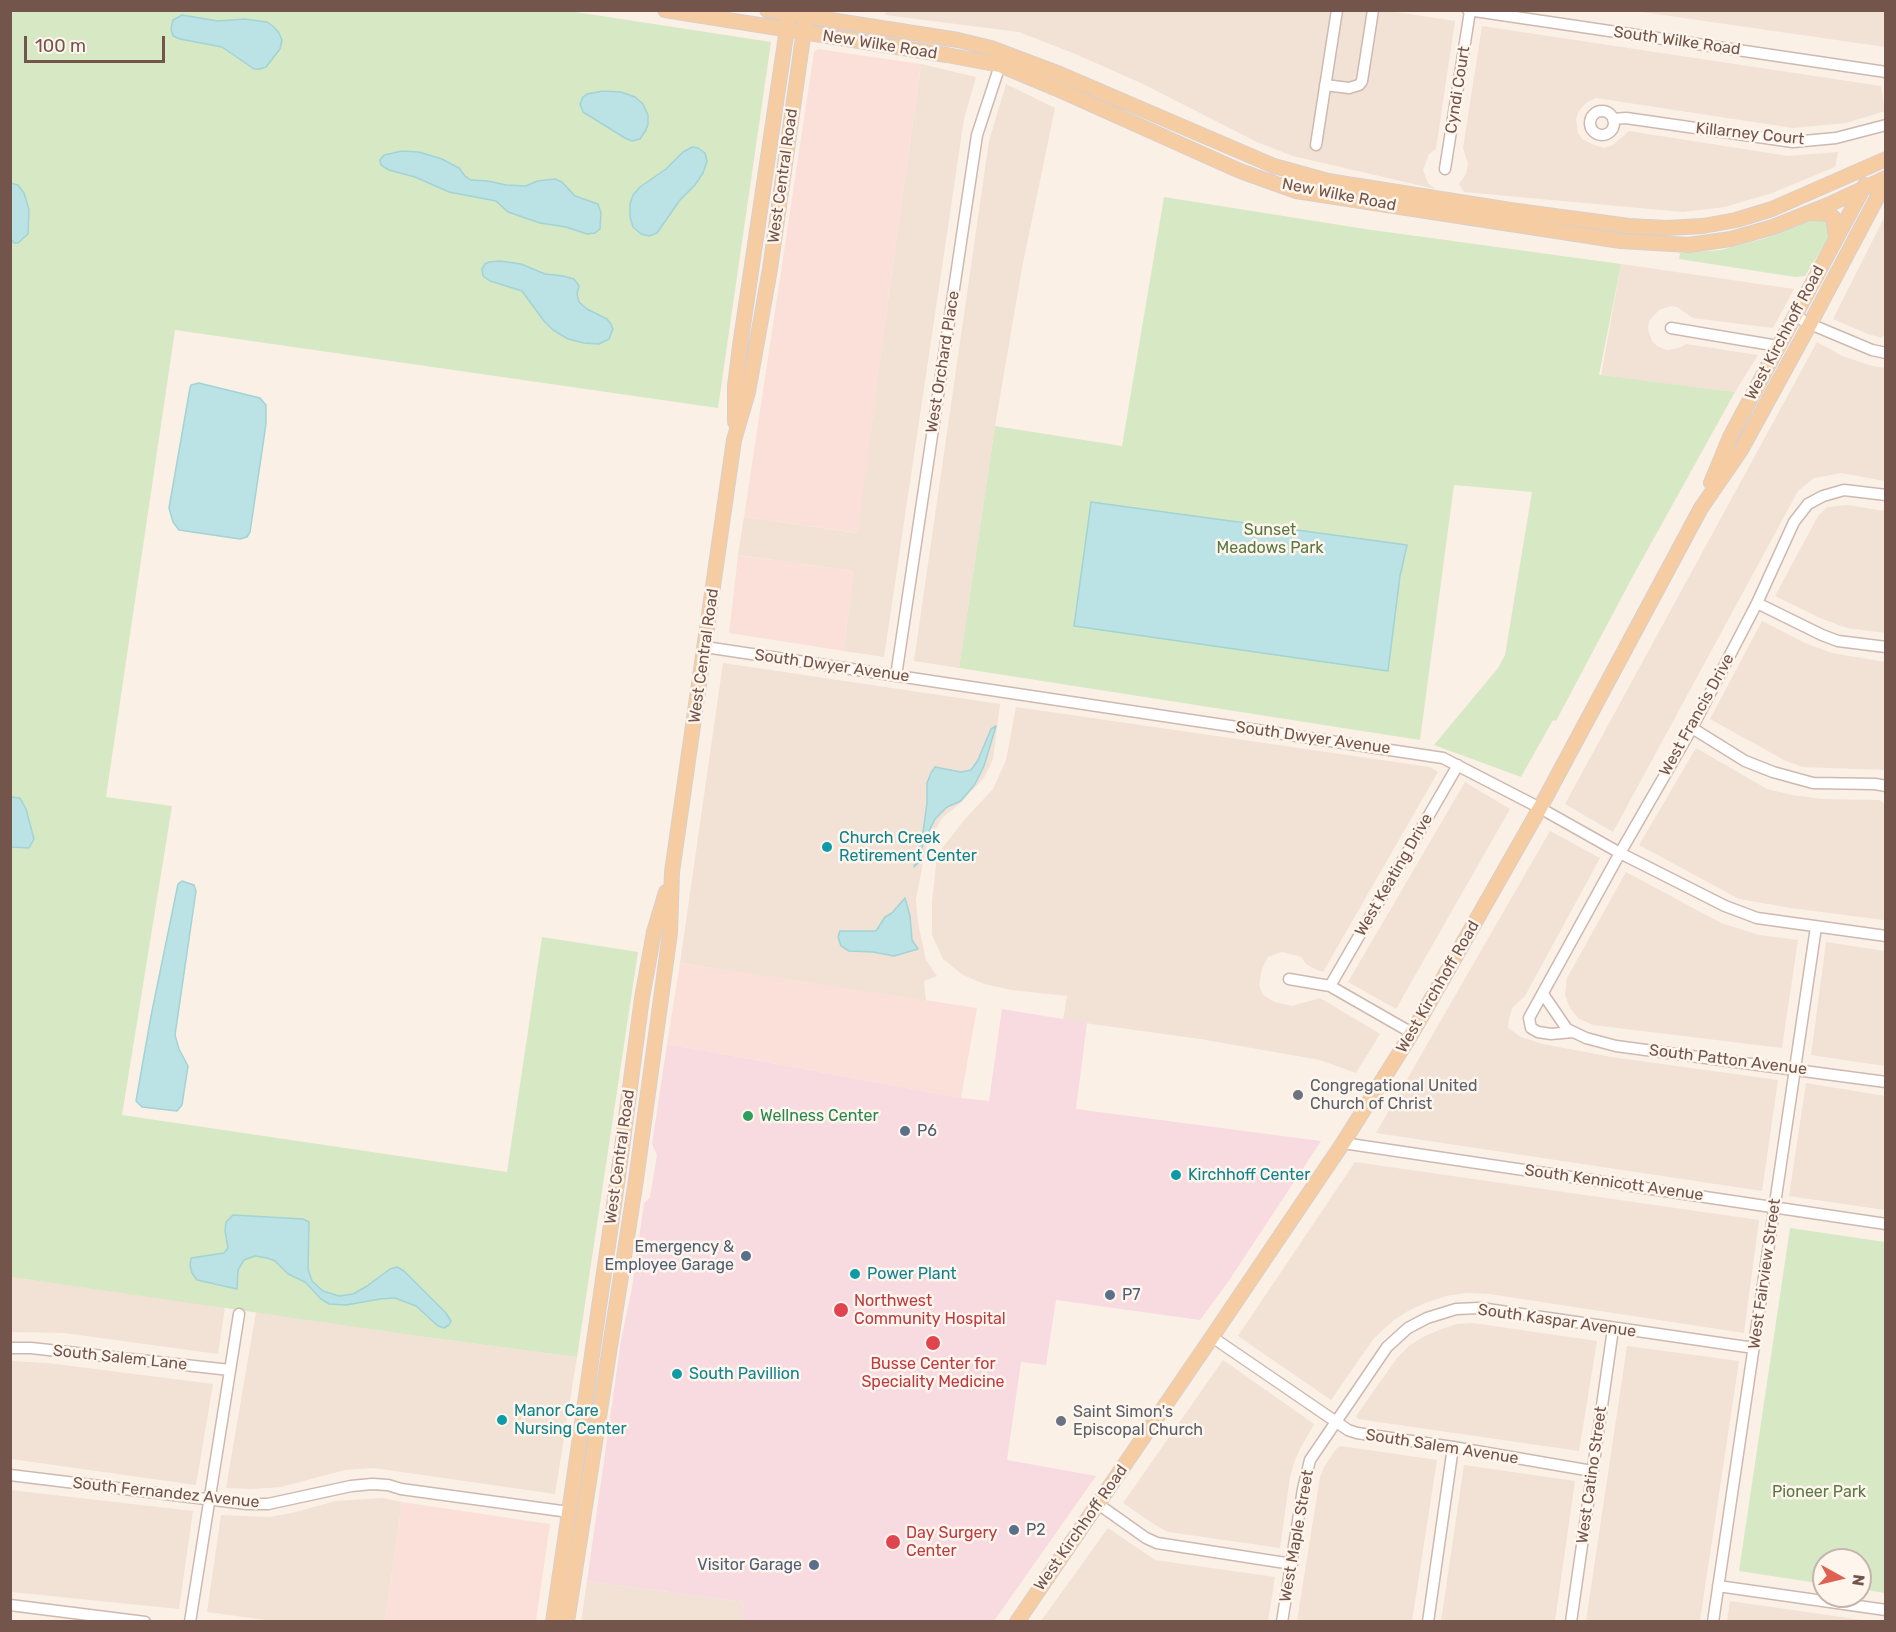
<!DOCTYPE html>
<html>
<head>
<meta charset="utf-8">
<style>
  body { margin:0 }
  #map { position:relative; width:1896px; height:1632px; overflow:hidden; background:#fbf0e6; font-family:Rubik,sans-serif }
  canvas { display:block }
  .frame { position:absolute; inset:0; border:12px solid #73554c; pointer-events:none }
  .north { position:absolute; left:1812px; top:1548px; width:60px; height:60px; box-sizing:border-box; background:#fef5ec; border:2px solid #c6b5ac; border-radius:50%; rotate:98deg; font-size:16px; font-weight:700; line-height:24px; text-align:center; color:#73554c }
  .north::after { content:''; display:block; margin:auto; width:21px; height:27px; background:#de6152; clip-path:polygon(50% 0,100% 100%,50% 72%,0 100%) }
  .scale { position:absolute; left:24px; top:36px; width:141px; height:27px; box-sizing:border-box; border:3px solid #73554c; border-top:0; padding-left:8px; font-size:18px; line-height:21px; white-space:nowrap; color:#73554c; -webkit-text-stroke:4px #fef5ec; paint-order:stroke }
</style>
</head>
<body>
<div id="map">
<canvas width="1896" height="1632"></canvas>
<div class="frame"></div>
<div class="north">N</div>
<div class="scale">100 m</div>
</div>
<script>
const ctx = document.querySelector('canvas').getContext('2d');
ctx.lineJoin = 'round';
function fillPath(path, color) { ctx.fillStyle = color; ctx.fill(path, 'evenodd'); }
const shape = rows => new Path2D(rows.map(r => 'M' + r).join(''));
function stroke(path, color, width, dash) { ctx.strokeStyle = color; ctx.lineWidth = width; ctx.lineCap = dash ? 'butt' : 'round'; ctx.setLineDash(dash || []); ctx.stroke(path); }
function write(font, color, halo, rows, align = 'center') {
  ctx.font = font + ' Rubik,sans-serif'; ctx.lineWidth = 5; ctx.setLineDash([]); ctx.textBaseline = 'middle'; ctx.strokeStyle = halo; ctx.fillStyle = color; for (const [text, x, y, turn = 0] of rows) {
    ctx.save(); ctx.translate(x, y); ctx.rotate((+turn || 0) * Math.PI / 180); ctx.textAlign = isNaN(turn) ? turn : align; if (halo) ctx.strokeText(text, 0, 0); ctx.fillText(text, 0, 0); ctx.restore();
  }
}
fillPath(shape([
  [886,10,1383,10,1455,21,1436,149,1429,154,1423,170,1428,183,1435,189,1293,156,1257,142,1141,83,1073,53,1019,32,885,15],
  [1635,11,1885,11,1885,47],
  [1482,26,1881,86,1885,111,1846,123,1793,128,1596,98,1587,102,1579,111,1576,119,1578,133,1582,139,1592,144,1604,148,1613,145,1629,131,1788,156,1838,152,1835,167,1772,193,1725,207,1683,212,1464,192,1459,184,1466,174,1468,164,1463,148],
  [921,64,976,77,964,119,884,657,844,651,853,571,738,555,744,517,857,533,886,314],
  [1006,84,1055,108,1022,268,995,426,959,668,914,661,989,141],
  [1885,216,1886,331,1882,338,1868,334,1833,319],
  [1621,264,1794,289,1773,328,1693,318,1677,307,1671,306,1659,310,1649,321,1648,330,1652,341,1657,346,1667,350,1679,348,1686,344,1758,355,1735,392,1601,376],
  [1817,342,1842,356,1872,366,1885,368,1885,481,1841,473,1814,478,1798,491,1613,832,1565,804],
  [1847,505,1885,511,1885,633,1847,628,1820,618,1775,596,1818,516,1827,507],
  [1762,621,1805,643,1832,653,1885,662,1885,770,1802,767,1784,760,1710,719],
  [723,663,1000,704,993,759,984,778,958,805,942,818,926,848,916,899,918,923,926,960,937,976,924,981,926,1001,680,963],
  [1016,707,1430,767,1438,772,1323,972,1315,969,1306,964,1301,957,1282,952,1268,957,1262,969,1259,985,1263,995,1275,1002,1292,1006,1320,998,1380,1034,1356,1073,1320,1060,1200,1039,1063,1020,1067,996,1011,990,984,984,963,975,943,959,932,935,932,902,937,855,965,819,993,789,1006,760],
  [1696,748,1767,789,1792,795,1822,799,1879,800,1885,804,1886,907,1884,920,1791,908,1739,899,1639,845],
  [1465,782,1510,809,1396,1009,1348,982],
  [1550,831,1600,858,1525,996,1513,1007,1509,1018,1508,1028,1521,1037,1543,1044,1611,1057,1778,1080,1762,1191,1376,1133],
  [1626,872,1721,923,1759,935,1798,940,1782,1048,1593,1025,1578,1018,1570,1008,1565,995,1567,978],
  [1826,942,1885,951,1885,1066,1811,1055],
  [1806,1083,1885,1096,1885,1210,1789,1196],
  [1355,1162,1759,1220,1744,1333,1489,1294,1466,1293,1446,1296,1425,1303,1408,1311,1394,1320,1374,1338,1331,1400,1238,1336],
  [11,1277,225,1307,218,1354,64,1333,11,1332],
  [256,1312,425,1337,577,1357,555,1494,374,1468,345,1470,281,1487,252,1489,226,1488],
  [1473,1323,1597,1341,1579,1451,1358,1419,1356,1416,1397,1358,1409,1346,1423,1337,1439,1330,1456,1324],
  [1627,1346,1739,1361,1700,1621,1586,1621],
  [1223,1360,1314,1424,1299,1451,1294,1463,1290,1477,1280,1548,1168,1532,1155,1525,1123,1503],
  [11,1361,48,1363,213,1384,196,1485,11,1459],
  [1341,1446,1437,1460,1412,1621,1297,1621,1320,1477,1324,1467,1337,1448],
  [1464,1465,1575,1481,1555,1621,1441,1621],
  [10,1490,193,1511,179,1609,11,1592],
  [383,1498,402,1502,385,1621,280,1622,207,1612,221,1515,269,1517,292,1513,336,1501],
  [1108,1528,1155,1560,1275,1577,1268,1621,1041,1621],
  [587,1581,744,1602,742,1621,581,1622],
  [1730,1601,1869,1621,1727,1621]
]), '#f2e1d5');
fillPath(shape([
  [818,49,921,64,886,314,858,533,744,517,814,52],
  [738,555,853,571,844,651,729,633],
  [680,963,977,1008,961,1098,667,1044],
  [402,1502,550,1524,536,1621,385,1621]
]), '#fbe0da');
fillPath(shape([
  [1002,1009,1087,1023,1076,1109,1321,1141,1228,1282,1200,1320,1056,1300,1046,1365,1021,1362,1007,1460,1096,1476,994,1621,742,1621,744,1602,587,1581,621,1340,632,1288,644,1203,650,1197,657,1155,652,1144,667,1044,961,1098,989,1101]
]), '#f8dae1');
fillPath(shape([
  [11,11,569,11,771,42,718,408,175,330,106,797,172,806,122,1115,507,1172,542,937,638,952,577,1357,425,1337,11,1277],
  [1164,197,1365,229,1621,264,1599,375,1735,392,1633,576,1556,721,1553,720,1521,777,1434,745,1498,668,1505,655,1532,492,1454,485,1420,740,959,668,995,426,1122,446],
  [1818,218,1829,223,1831,234,1805,276,1795,277,1679,259,1680,253,1721,250,1766,238,1809,220],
  [1790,1228,1885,1242,1885,1593,1860,1589,1860,1560,1824,1560,1824,1584,1739,1571]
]), '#d7e8c5');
const water = shape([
  [182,15,218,21,245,19,267,22,274,27,279,33,282,40,280,49,266,67,260,69,254,69,222,47,180,39,173,36,171,29,173,20,182,15],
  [603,91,621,92,635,97,643,104,648,115,648,124,646,130,640,139,632,141,625,138,583,112,580,104,583,97,587,94,603,91],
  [692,147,698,148,705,153,707,161,703,173,695,185,680,200,657,233,649,236,641,234,633,227,630,217,630,204,633,195,640,187,666,169,683,152,692,147],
  [402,151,419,152,442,159,459,168,465,176,471,180,488,181,506,185,526,186,537,181,555,179,562,182,575,196,598,204,601,213,600,229,595,233,587,234,566,227,540,223,508,212,496,201,449,192,415,177,389,170,381,165,380,160,384,155,402,151],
  [10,183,18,185,24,193,29,210,28,234,18,243,14,243,11,239,10,183],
  [500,261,521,264,545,274,563,276,574,279,579,286,577,294,579,302,587,309,607,319,611,324,613,329,609,339,599,344,584,343,568,339,553,330,544,321,522,291,490,281,483,276,482,269,485,264,489,262,500,261],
  [199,383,260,398,266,405,266,424,250,532,247,537,240,539,179,530,173,522,169,508,190,388,191,385,199,383],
  [1091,502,1407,545,1400,576,1388,671,1074,626,1091,502],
  [996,726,984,766,975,784,961,801,947,807,935,819,923,844,918,863,914,867,923,832,927,803,927,783,931,773,935,767,961,772,971,770,978,760,991,729,996,726],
  [11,797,20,798,26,809,34,839,29,848,11,847,11,797],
  [182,881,194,885,196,891,175,1035,179,1049,188,1066,182,1105,177,1111,142,1107,136,1101,151,1016,178,884,182,881],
  [905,898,910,916,912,940,918,949,894,956,873,952,849,951,841,946,838,937,840,931,876,931,885,917,892,913,905,898],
  [233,1215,303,1219,309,1222,308,1269,312,1281,323,1291,339,1296,353,1294,367,1286,390,1269,397,1267,404,1271,446,1313,451,1321,449,1325,444,1328,438,1326,416,1306,395,1298,380,1299,346,1305,329,1304,321,1299,305,1282,288,1274,275,1261,267,1258,255,1256,244,1260,238,1270,237,1289,197,1280,192,1273,190,1265,191,1258,224,1253,228,1248,225,1231,226,1222,233,1215]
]);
fillPath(water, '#bbe2e4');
stroke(water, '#a2d3d5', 1.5);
const minor = shape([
  [1468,10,1886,72],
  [1325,85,1349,88,1359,85,1362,81,1373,10],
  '1590 123a12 12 0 1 1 24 0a12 12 0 1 1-24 0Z',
  [1613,119,1626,118,1793,142,1836,138,1886,125],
  [1316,145,1337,10],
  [1445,169,1470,11],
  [1795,316,1810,324,1872,350,1886,353],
  [1671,328,1778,346],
  [1757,603,1822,635,1838,641,1886,647],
  [705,647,1443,758,1540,808,1620,853,1725,906,1757,918,1886,936],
  [896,676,977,135,1002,59],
  [1692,728,1745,761,1773,772,1813,783,1875,784,1886,786],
  [1289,979,1330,986,1412,1033],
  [1330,986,1458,765],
  [1543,994,1567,1029,1586,1038,1616,1046,1886,1082],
  [1573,1032,1551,1034,1538,1032,1531,1028,1529,1018,1620,853,1692,728,1757,603,1794,522,1808,504,1823,496,1844,490,1886,495],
  [1343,1143,1886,1224],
  [1212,1337,1348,1430,1357,1433,1453,1447,1592,1471],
  [10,1348,31,1348,230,1370],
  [10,1475,247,1504,268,1504,351,1486,372,1484,388,1485,401,1489,569,1512],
  [1098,1504,1146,1538,1157,1543,1292,1564],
  [1718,1586,1886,1610],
  [10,1605,145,1622],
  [190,1622,239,1314],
  [1282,1622,1303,1489,1310,1460,1387,1347,1408,1328,1427,1318,1456,1309,1480,1308,1754,1348],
  [1428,1622,1453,1447],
  [1571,1622,1613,1329],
  [1713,1622,1816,927]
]);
const major = shape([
  [665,10,947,55,1000,65,1055,88,1240,171,1296,191,1621,241,1689,245,1731,239,1773,227,1828,205,1886,178],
  [767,10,958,40,991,48,1060,74,1274,166,1328,181,1510,210,1629,226,1666,228,1703,226,1736,220,1772,209,1886,159],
  [1812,213,1828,214,1833,217,1836,237],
  [735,422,735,386,740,346,788,22],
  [1711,483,1730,437,1865,185],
  [553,1622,618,1177,642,998,654,932,666,892],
  [567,1622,636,1180,670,933,672,872,734,440,748,392,770,269,806,16],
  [1017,1622,1212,1337,1343,1143,1412,1033,1540,808,1701,508,1741,450,1810,324,1886,181]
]);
stroke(minor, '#ceb9b0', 13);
stroke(major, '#d8cfcd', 16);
stroke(minor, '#fff', 10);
stroke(major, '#f6cda2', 14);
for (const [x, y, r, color] of [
  [827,847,6,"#0f9aa8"],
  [1298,1095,6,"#6b7280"],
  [748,1116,6,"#2e9e5b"],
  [905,1131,6,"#5c6f8a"],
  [1176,1175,6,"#0f9aa8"],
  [746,1256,6,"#5c6f8a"],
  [855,1274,6,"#0f9aa8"],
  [1110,1295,6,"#5c6f8a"],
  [841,1310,8,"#e0444e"],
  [933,1343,8,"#e0444e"],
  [677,1374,6,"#0f9aa8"],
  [502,1420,6,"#0f9aa8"],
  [1061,1421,6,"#6b7280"],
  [1014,1530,6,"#5c6f8a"],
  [893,1542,8,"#e0444e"],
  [814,1565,6,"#5c6f8a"]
]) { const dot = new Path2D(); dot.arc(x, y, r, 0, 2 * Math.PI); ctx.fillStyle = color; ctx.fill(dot); stroke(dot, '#fef5ec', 2); }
write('16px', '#73554c', '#fef5ec', [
  ["South Wilke Road",1677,41,8],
  ["New Wilke Road",880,45,9],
  ["Cyndi Court",1458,90,-81],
  ["Killarney Court",1750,134,6],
  ["West Central Road",783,176,-82],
  ["New Wilke Road",1339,195,11],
  ["West Kirchhoff Road",1785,333,-62],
  ["West Orchard Place",943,362,-81],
  ["West Central Road",704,656,-82],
  ["South Dwyer Avenue",832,666,8],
  ["West Francis Drive",1697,715,-61],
  ["South Dwyer Avenue",1313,738,8],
  ["West Keating Drive",1394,875,-60],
  ["West Kirchhoff Road",1438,987,-60],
  ["South Patton Avenue",1728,1060,7],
  ["West Central Road",620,1157,-82],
  ["South Kennicott Avenue",1614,1183,8],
  ["West Fairview Street",1765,1274,-82],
  ["South Kaspar Avenue",1557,1321,8],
  ["South Salem Lane",120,1358,6],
  ["South Salem Avenue",1442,1447,9],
  ["West Catino Street",1592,1475,-82],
  ["South Fernandez Avenue",166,1493,6],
  ["West Kirchhoff Road",1081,1528,-55],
  ["West Maple Street",1297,1536,-80]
]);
write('16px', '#5a7844', '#fef5ec', [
  ["Sunset",1270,530],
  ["Meadows Park",1270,548],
  ["Pioneer Park",1819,1492]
]);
write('16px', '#0d838f', '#fef5ec', [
  ["Church Creek",839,838],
  ["Retirement Center",839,856],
  ["Kirchhoff Center",1188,1175],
  ["Power Plant",867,1274],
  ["South Pavillion",689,1374],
  ["Manor Care",514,1411],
  ["Nursing Center",514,1429]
], 'left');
write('16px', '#5b616d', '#fef5ec', [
  ["Congregational United",1310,1086],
  ["Church of Christ",1310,1104],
  ["Saint Simon's",1073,1412],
  ["Episcopal Church",1073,1430]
], 'left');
write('16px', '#27864d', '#fef5ec', [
  ["Wellness Center",760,1116]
], 'left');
write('16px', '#4e5e75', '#fef5ec', [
  ["P6",917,1131],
  ["Emergency &",734,1247,"right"],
  ["Employee Garage",734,1265,"right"],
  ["P7",1122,1295],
  ["P2",1026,1530],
  ["Visitor Garage",802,1565,"right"]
], 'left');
write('16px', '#be3a42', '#fef5ec', [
  ["Northwest",854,1301],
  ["Community Hospital",854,1319],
  ["Busse Center for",933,1364,"center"],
  ["Speciality Medicine",933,1382,"center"],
  ["Day Surgery",906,1533],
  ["Center",906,1551]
], 'left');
</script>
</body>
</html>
